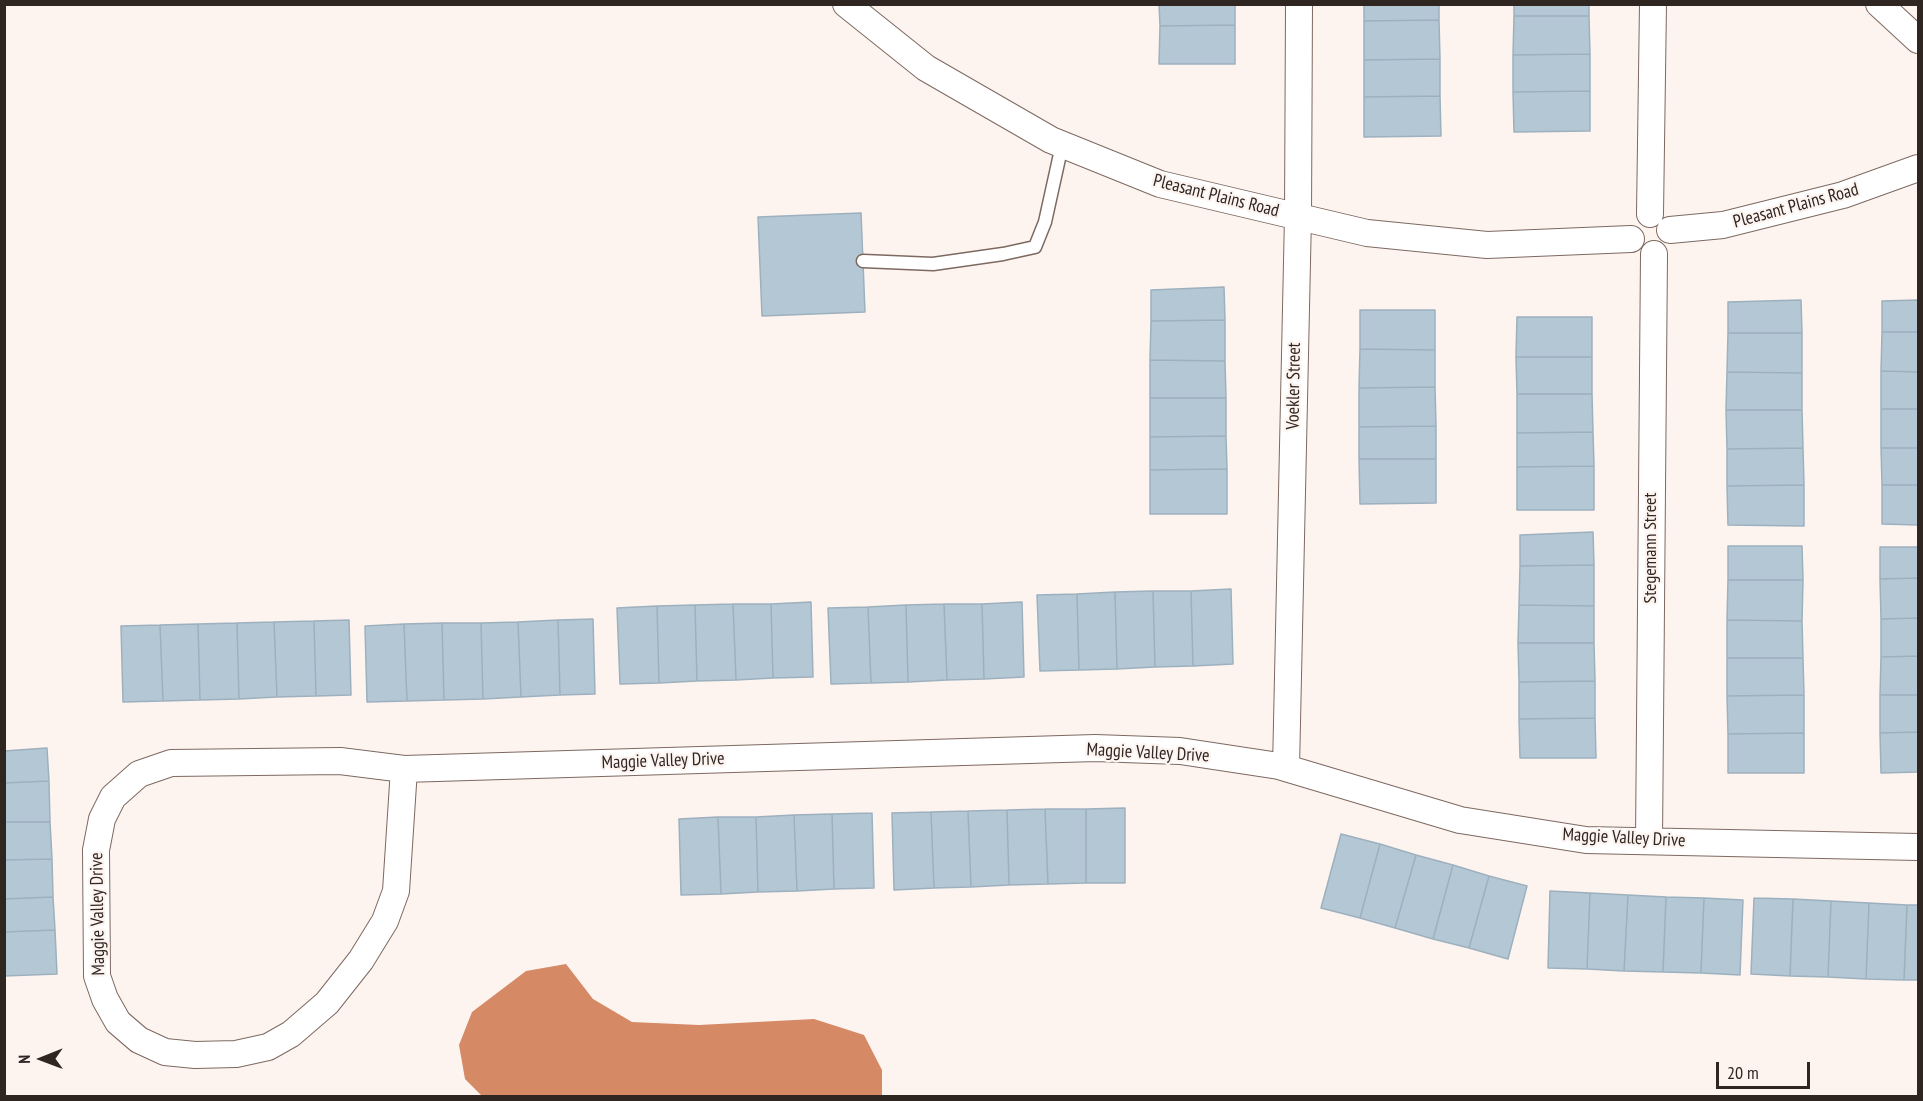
<!DOCTYPE html>
<html>
<head>
<meta charset="utf-8">
<style>
  body { margin:0 }
  #map { position:relative; width:1923px; height:1101px; overflow:hidden; background:#fdf4f0; font-family:"PT Sans Narrow",sans-serif }
  canvas { display:block }
  .frame { position:absolute; inset:0; border:6px solid #2f2622; pointer-events:none }
  .north { position:absolute; left:12px; top:1029px; width:60px; height:60px; -webkit-text-stroke:4px #fdf4f0; paint-order:stroke; rotate:269deg; font-size:16px; font-weight:700; line-height:24px; text-align:center; color:#2f2622 }
  .north::after { content:''; display:block; margin:auto; width:21px; height:27px; background:#2f2622; clip-path:polygon(50% 0,100% 100%,50% 72%,0 100%) }
  .scale { position:absolute; left:1716px; top:1062px; width:94px; height:27px; box-sizing:border-box; border:3px solid #2f2622; border-top:0; padding-left:8px; font-size:18px; line-height:21px; white-space:nowrap; color:#2f2622; -webkit-text-stroke:4px #fdf4f0; paint-order:stroke }
</style>
</head>
<body>
<div id="map">
<canvas width="1923" height="1101"></canvas>
<div class="frame"></div>
<div class="north">N</div>
<div class="scale">20 m</div>
</div>
<script>
const ctx = document.querySelector('canvas').getContext('2d');
ctx.lineJoin = 'round';
function fillPath(path, color) { ctx.fillStyle = color; ctx.fill(path, 'evenodd'); }
const shape = rows => new Path2D(rows.map(r => 'M' + r).join(''));
function stroke(path, color, width, dash) { ctx.strokeStyle = color; ctx.lineWidth = width; ctx.lineCap = dash ? 'butt' : 'round'; ctx.setLineDash(dash || []); ctx.stroke(path); }
function write(font, color, halo, rows, align = 'center') {
  ctx.font = font + ' "PT Sans Narrow",sans-serif'; ctx.lineWidth = 4.5; ctx.setLineDash([]); ctx.textBaseline = 'middle'; ctx.strokeStyle = halo; ctx.fillStyle = color; for (const [text, x, y, turn = 0] of rows) {
    ctx.save(); ctx.translate(x, y); ctx.rotate((+turn || 0) * Math.PI / 180); ctx.textAlign = isNaN(turn) ? turn : align; if (halo) ctx.strokeText(text, 0, 0); ctx.fillText(text, 0, 0); ctx.restore();
  }
}
fillPath(shape([
  [566,964,593,999,632,1022,699,1025,814,1019,864,1035,882,1070,882,1096,482,1096,465,1079,459,1045,472,1012,526,971]
]), '#d68965');
const building = shape([
  [1159,4,1235,4,1235,25,1160,26,1159,4],
  [1364,4,1439,4,1439,20,1364,21,1364,4],
  [1514,4,1589,4,1589,16,1514,16,1514,4],
  [1514,16,1589,16,1590,54,1513,55,1514,16],
  [1439,20,1440,59,1364,60,1364,21,1439,20],
  [1235,25,1235,64,1159,64,1160,26,1235,25],
  [1590,54,1590,91,1513,92,1513,55,1590,54],
  [1440,59,1440,96,1364,97,1364,60,1440,59],
  [1590,91,1590,131,1514,132,1513,92,1590,91],
  [1440,96,1441,136,1364,137,1364,97,1440,96],
  [861,213,865,312,762,316,758,217,861,213],
  [1224,287,1225,320,1151,321,1151,290,1224,287],
  [1801,300,1802,333,1728,333,1728,302,1801,300],
  [1918,300,1918,332,1882,332,1882,301,1918,300],
  [1360,310,1435,310,1435,350,1360,349,1360,310],
  [1517,317,1592,317,1592,357,1516,357,1517,317],
  [1225,320,1225,361,1150,360,1151,321,1225,320],
  [1882,332,1918,332,1918,372,1881,371,1882,332],
  [1728,333,1802,333,1802,373,1727,372,1728,333],
  [1360,349,1435,350,1435,387,1359,388,1360,349],
  [1516,357,1592,357,1592,394,1517,394,1516,357],
  [1150,360,1225,361,1226,398,1150,398,1150,360],
  [1881,371,1918,372,1918,409,1881,409,1881,371],
  [1727,372,1802,373,1802,410,1726,410,1727,372],
  [1435,387,1436,426,1359,427,1359,388,1435,387],
  [1517,394,1592,394,1593,432,1517,433,1517,394],
  [1150,398,1226,398,1226,436,1150,437,1150,398],
  [1881,409,1918,409,1918,448,1881,448,1881,409],
  [1726,410,1802,410,1803,448,1727,449,1726,410],
  [1436,426,1436,459,1359,459,1359,427,1436,426],
  [1593,432,1594,466,1517,467,1517,433,1593,432],
  [1226,436,1227,469,1150,470,1150,437,1226,436],
  [1803,448,1804,485,1727,486,1727,449,1803,448],
  [1881,448,1918,448,1918,485,1882,485,1881,448],
  [1359,459,1436,459,1436,503,1360,504,1359,459],
  [1594,466,1594,510,1517,510,1517,467,1594,466],
  [1227,469,1227,514,1150,514,1150,470,1227,469],
  [1804,485,1804,526,1728,525,1727,486,1804,485],
  [1882,485,1918,485,1918,525,1882,524,1882,485],
  [1593,532,1594,565,1520,566,1520,535,1593,532],
  [1728,546,1802,546,1803,580,1728,580,1728,546],
  [1880,547,1918,547,1918,578,1880,579,1880,547],
  [1594,565,1594,606,1519,605,1520,566,1594,565],
  [1918,578,1918,618,1881,619,1880,579,1918,578],
  [1728,580,1803,580,1802,621,1727,620,1728,580],
  [1231,589,1233,664,1193,666,1191,591,1231,589],
  [1153,591,1155,667,1117,669,1115,592,1153,591],
  [1153,591,1191,591,1193,666,1155,667,1153,591],
  [1115,592,1117,669,1079,670,1077,594,1115,592],
  [1077,594,1079,670,1040,671,1037,595,1077,594],
  [811,602,813,677,773,678,771,604,811,602],
  [1022,602,1024,677,984,679,982,604,1022,602],
  [733,604,736,680,697,681,695,605,733,604],
  [733,604,771,604,773,678,736,680,733,604],
  [944,604,947,680,908,682,906,605,944,604],
  [944,604,982,604,984,679,947,680,944,604],
  [695,605,697,681,659,683,657,606,695,605],
  [906,605,908,682,871,683,868,607,906,605],
  [1519,605,1594,606,1594,643,1518,643,1519,605],
  [657,606,659,683,620,684,617,608,657,606],
  [868,607,871,683,831,684,828,608,868,607],
  [1918,618,1918,656,1881,657,1881,619,1918,618],
  [593,619,595,694,560,695,558,620,593,619],
  [349,620,351,695,316,696,314,621,349,620],
  [558,620,560,695,521,697,518,622,558,620],
  [1727,620,1802,621,1803,658,1727,658,1727,620],
  [314,621,316,696,277,697,274,622,314,621],
  [274,622,277,697,239,699,237,623,274,622],
  [518,622,521,697,483,699,481,623,518,622],
  [237,623,239,699,200,700,198,624,237,623],
  [442,623,444,700,407,701,404,624,442,623],
  [442,623,481,623,483,699,444,700,442,623],
  [198,624,200,700,163,701,160,625,198,624],
  [404,624,407,701,367,702,365,626,404,624],
  [160,625,163,701,123,702,121,626,160,625],
  [1518,643,1594,643,1595,681,1519,682,1518,643],
  [1918,656,1918,695,1880,695,1881,657,1918,656],
  [1727,658,1803,658,1804,695,1727,696,1727,658],
  [1595,681,1595,718,1519,719,1519,682,1595,681],
  [1804,695,1804,733,1728,734,1727,696,1804,695],
  [1880,695,1918,695,1918,732,1880,733,1880,695],
  [1595,718,1596,758,1520,758,1519,719,1595,718],
  [1918,732,1918,772,1881,773,1880,733,1918,732],
  [1804,733,1804,773,1728,773,1728,734,1804,733],
  [47,748,49,781,4,783,4,751,47,748],
  [49,781,50,822,4,822,4,783,49,781],
  [1125,808,1125,883,1086,883,1086,809,1125,808],
  [1045,809,1048,884,1009,885,1007,810,1045,809],
  [1045,809,1086,809,1086,883,1048,884,1045,809],
  [1007,810,1009,885,971,887,968,811,1007,810],
  [968,811,971,887,934,888,931,812,968,811],
  [931,812,934,888,894,890,892,813,931,812],
  [872,813,874,888,834,889,832,814,872,813],
  [832,814,834,889,797,891,794,815,832,814],
  [794,815,797,891,758,892,756,817,794,815],
  [718,817,721,894,681,895,679,819,718,817],
  [718,817,756,817,758,892,721,894,718,817],
  [4,822,50,822,52,859,4,860,4,822],
  [1341,834,1380,844,1360,918,1321,908,1341,834],
  [1380,844,1416,855,1395,928,1360,918,1380,844],
  [1416,855,1453,865,1433,939,1395,928,1416,855],
  [52,859,53,897,4,899,4,860,52,859],
  [1453,865,1489,876,1469,948,1433,939,1453,865],
  [1489,876,1527,886,1508,959,1469,948,1489,876],
  [1550,891,1590,893,1587,969,1548,968,1550,891],
  [1590,893,1628,895,1624,971,1587,969,1590,893],
  [1628,895,1666,897,1663,972,1624,971,1628,895],
  [53,897,55,930,4,932,4,899,53,897],
  [1666,897,1704,898,1701,973,1663,972,1666,897],
  [1704,898,1743,900,1740,975,1701,973,1704,898],
  [1754,898,1793,899,1790,976,1751,974,1754,898],
  [1793,899,1831,901,1828,977,1790,976,1793,899],
  [1831,901,1869,903,1866,979,1828,977,1831,901],
  [1869,903,1907,905,1904,980,1866,979,1869,903],
  [1907,905,1918,905,1918,980,1904,980,1907,905],
  [55,930,57,974,4,976,4,932,55,930]
]);
fillPath(building, '#b4c7d5');
stroke(building, '#9db0be', 1.5);
const lane = shape([
  [863,261,933,264,1003,254,1035,247,1045,222,1062,145]
]);
const street = shape([
  [846,4,926,68,1051,140,1160,184,1367,233,1487,245,1631,239],
  [1879,4,1918,40],
  [1650,214,1653,4],
  [1670,230,1723,225,1843,195,1918,168],
  [1286,768,1298,216,1299,4],
  [404,769,396,891,385,921,361,960,327,1003,291,1034,268,1047,236,1054,195,1055,165,1052,139,1040,118,1022,105,999,97,976,96,850,102,819,113,797,139,774,171,763,340,761,404,769,1095,748,1180,751,1279,766,1460,820,1586,840,1918,847],
  [1649,841,1654,254]
]);
stroke(lane, '#7d6960', 15);
stroke(street, '#7d6960', 28);
stroke(lane, '#fff', 12);
stroke(street, '#fff', 26);
write('18px', '#2f2622', '#fdf4f0', [
  ["Pleasant Plains Road",1216,196,14],
  ["Pleasant Plains Road",1796,206,-15],
  ["Voekler Street",1294,386,-89],
  ["Stegemann Street",1651,548,-90],
  ["Maggie Valley Drive",1148,753,3],
  ["Maggie Valley Drive",663,761,-2],
  ["Maggie Valley Drive",1624,838,3],
  ["Maggie Valley Drive",98,914,-91]
]);
</script>
</body>
</html>
